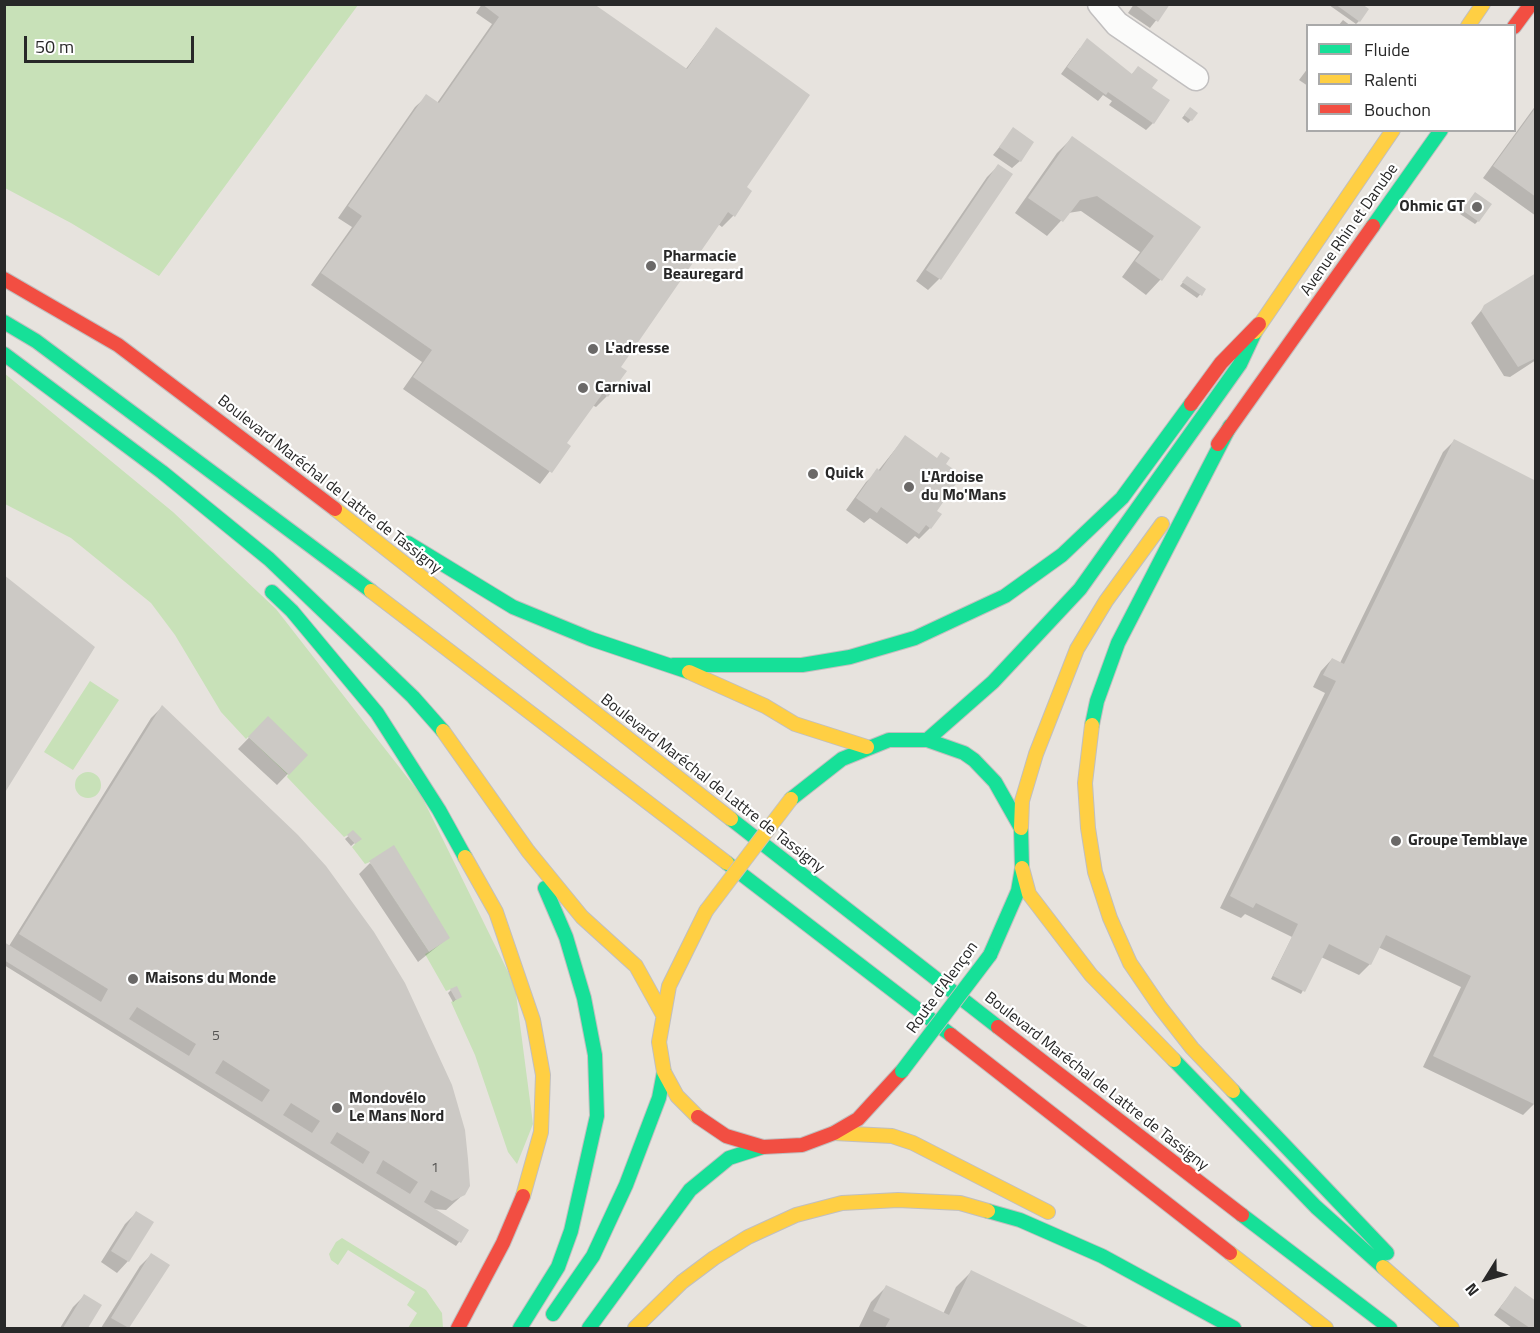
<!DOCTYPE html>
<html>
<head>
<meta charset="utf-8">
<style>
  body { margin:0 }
  #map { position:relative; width:1540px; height:1333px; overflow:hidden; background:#e7e3de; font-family:"Titillium Web",sans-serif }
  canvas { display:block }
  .frame { position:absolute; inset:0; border:6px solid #282828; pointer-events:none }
  .legend { position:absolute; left:1306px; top:24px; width:210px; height:108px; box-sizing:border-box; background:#fff; border:2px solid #a9a9a9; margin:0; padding:8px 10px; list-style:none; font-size:18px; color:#282828 }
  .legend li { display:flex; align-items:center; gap:12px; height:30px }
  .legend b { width:30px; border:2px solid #a9a9a9 }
  .north { position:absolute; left:1456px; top:1249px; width:60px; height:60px; -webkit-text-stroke:4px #fff; paint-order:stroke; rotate:233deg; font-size:16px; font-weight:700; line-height:24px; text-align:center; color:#282828 }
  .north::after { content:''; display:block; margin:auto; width:21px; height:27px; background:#282828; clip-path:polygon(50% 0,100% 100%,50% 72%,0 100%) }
  .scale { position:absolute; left:24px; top:36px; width:170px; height:27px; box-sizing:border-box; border:3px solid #282828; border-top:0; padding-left:8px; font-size:18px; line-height:21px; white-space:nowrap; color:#282828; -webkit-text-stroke:4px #fff; paint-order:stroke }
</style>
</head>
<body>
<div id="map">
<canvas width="1540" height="1333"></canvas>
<div class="frame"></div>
<ul class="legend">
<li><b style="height:8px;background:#16e098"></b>Fluide</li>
<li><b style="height:8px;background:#ffcf43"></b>Ralenti</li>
<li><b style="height:8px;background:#f24e42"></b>Bouchon</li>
</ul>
<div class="north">N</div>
<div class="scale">50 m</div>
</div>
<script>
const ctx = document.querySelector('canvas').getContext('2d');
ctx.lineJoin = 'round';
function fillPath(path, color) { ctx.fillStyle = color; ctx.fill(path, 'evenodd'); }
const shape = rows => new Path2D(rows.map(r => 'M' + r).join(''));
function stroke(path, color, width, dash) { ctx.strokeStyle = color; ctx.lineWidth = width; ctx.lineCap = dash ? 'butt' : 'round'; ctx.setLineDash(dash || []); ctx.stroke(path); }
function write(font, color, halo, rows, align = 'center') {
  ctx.font = font + ' "Titillium Web",sans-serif'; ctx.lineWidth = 4.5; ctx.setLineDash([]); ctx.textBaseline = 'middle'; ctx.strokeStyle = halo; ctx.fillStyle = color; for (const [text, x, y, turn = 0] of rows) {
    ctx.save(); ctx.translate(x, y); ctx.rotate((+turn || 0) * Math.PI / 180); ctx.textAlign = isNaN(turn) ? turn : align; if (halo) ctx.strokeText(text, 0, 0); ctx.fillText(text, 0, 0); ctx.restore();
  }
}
fillPath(shape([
  [4,5,5,4,358,5,159,276,71,223,5,188],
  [4,373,173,512,276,609,421,795,515,986,533,1124,517,1164,508,1152,475,1055,451,1002,456,1000,451,989,446,991,425,954,429,952,370,862,365,864,352,847,355,844,348,835,344,837,287,777,288,775,248,737,246,739,221,712,175,635,151,603,71,538,5,504],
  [90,681,119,700,73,770,44,752],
  '75 785a13 13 0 1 1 26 0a13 13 0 1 1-26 0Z',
  [342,1238,426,1290,442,1313,443,1328,408,1328,417,1313,407,1305,415,1292,348,1250,338,1265,331,1260,329,1254,336,1242]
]), '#c8e1b8');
fillPath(shape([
  [482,4,591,4,685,70,716,29,744,187,733,216,722,227,718,224,619,367,607,396,596,407,592,405,565,444,569,446,540,484,403,389,422,362,311,285,352,227,338,218,415,107,427,96,437,103,492,24,476,13],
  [1134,4,1169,4,1150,28,1128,13],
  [1360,4,1359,21,1356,24,1329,5],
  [1343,20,1351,26,1338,26],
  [1080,48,1131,75,1138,68,1150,88,1153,123,1146,130,1109,105,1112,101,1103,95,1098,101,1061,74],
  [1308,68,1308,86,1299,80],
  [1536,105,1536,216,1483,178],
  [1187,112,1191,120,1188,123,1182,118],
  [1014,129,1020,161,1012,168,993,155],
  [1072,138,1198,227,1160,280,1146,295,1122,277,1140,252,1081,211,1068,213,1047,236,1015,213,1057,153],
  [998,166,1011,175,939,279,928,290,916,281,987,177],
  [1472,197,1478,221,1475,224,1460,214],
  [1536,274,1536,360,1510,377,1504,376,1471,323,1485,306],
  [1184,281,1204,290,1197,298,1180,286],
  [905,437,944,464,930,528,919,539,915,536,907,544,870,518,864,523,846,510,866,482,878,471],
  [1454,441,1534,1104,1523,1115,1423,1067,1461,987,1378,947,1370,964,1359,975,1321,957,1301,994,1271,979,1292,937,1245,914,1241,918,1220,908,1325,693,1313,687,1321,671,1332,659,1340,663,1443,452],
  [162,707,466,1192,446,1210,432,1209,467,1231,456,1246,4,965,4,944,9,946,151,718],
  [268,718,306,755,277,785,238,749],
  [353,832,359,839,351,846,345,839],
  [370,863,449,937,418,962,359,874],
  [451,990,461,996,453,1002,448,993],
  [136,1213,128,1261,117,1273,101,1262,125,1224],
  [151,1255,168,1265,128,1328,101,1328,140,1266],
  [971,1272,1087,1328,859,1327,871,1302,886,1287,943,1314,956,1287],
  [1515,1288,1536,1303,1536,1328,1512,1328,1494,1315],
  [84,1296,100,1306,86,1328,60,1328,73,1307]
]), '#0003');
fillPath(shape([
  [482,4,594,4,687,69,716,27,810,95,747,187,752,191,735,217,728,212,621,367,627,371,608,397,603,393,567,443,571,446,552,473,413,377,432,350,321,273,362,216,348,206,426,94,439,103,499,17],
  [1134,4,1170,4,1158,22],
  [1335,4,1362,4,1369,9,1360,22],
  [1087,38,1132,74,1138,66,1158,80,1152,88,1170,100,1154,124,1108,92,1106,95,1067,67],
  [1190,107,1198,113,1192,121,1184,115],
  [1536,107,1536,197,1493,166],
  [1013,127,1034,142,1021,162,999,147],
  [1072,136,1201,227,1162,281,1135,261,1154,236,1097,196,1080,200,1063,222,1028,198],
  [998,164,1013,174,941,280,926,270],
  [1475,192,1492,204,1479,222,1462,210],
  [1536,273,1536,358,1518,367,1481,311,1484,305],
  [1187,276,1206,289,1202,296,1182,282],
  [905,435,937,458,941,452,950,458,946,464,962,475,937,511,942,514,931,529,926,525,919,534,881,507,877,513,856,498,877,468,880,471],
  [1454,439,1536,481,1536,1105,1433,1056,1471,976,1386,935,1371,965,1329,944,1305,992,1273,976,1298,924,1256,903,1253,908,1230,896,1336,681,1323,675,1332,658,1344,664],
  [4,575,95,647,4,794],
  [162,705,298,835,326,866,374,932,405,983,452,1085,465,1130,468,1159,470,1186,465,1195,452,1201,431,1190,424,1202,469,1230,461,1243,4,960,4,942,101,1002,108,989,19,934],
  [137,1007,196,1044,189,1056,129,1019],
  [223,1060,270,1090,262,1102,215,1073],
  [291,1103,320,1121,312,1133,283,1115],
  [337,1132,370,1152,363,1164,330,1143],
  [383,1160,418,1182,410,1194,376,1173],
  [268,716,308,755,289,775,248,737],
  [353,830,362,839,355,844,347,835],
  [394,845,450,938,429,952,369,861],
  [457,986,462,997,456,1000,450,989],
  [136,1211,154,1222,129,1262,111,1251],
  [151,1253,170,1265,129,1328,111,1318],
  [971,1270,1090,1328,885,1328,890,1319,873,1311,886,1285,949,1315],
  [1515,1286,1536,1301,1536,1328,1530,1328,1500,1308],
  [84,1294,102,1305,88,1328,63,1328]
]), '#ccc9c5');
const street = shape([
  [1100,4,1117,24,1196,78]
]);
const fast = shape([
  [1373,226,1441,130],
  [4,322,36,341,371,591],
  [4,354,162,472,269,559,413,697,443,731],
  [408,543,513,607,591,639,689,672],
  [272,592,292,611,377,713,439,810,465,857],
  [673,665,802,665,850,657,915,638,1005,596,1062,555,1122,498,1191,404],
  [1092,725,1097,701,1118,643,1230,426],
  [927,740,993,682,1080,589,1240,364,1255,332],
  [791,799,842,759,889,740,927,740,964,753,974,760,995,782,1021,828,1022,868,1018,891,990,955],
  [731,819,998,1027],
  [727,863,951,1035],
  [1174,1060,1316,1207,1383,1267],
  [1233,1091,1387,1253],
  [988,1211,1020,1220,1102,1256,1234,1328],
  [1242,1215,1390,1328],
  [553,1314,593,1256,626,1185,659,1098,664,1072],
  [520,1328,558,1267,571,1231,597,1116,595,1055,584,998,566,937,545,888],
  [589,1328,690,1190,729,1158,763,1147]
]);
const slow = shape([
  [1468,26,1483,4],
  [1255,332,1393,130],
  [335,509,731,819],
  [371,591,727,863],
  [689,672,765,706,795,724,867,747],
  [1092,725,1085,783,1088,828,1095,872,1110,918,1130,963,1160,1007,1192,1048,1233,1091],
  [443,731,528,851,582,917,636,966,662,1013],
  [1021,828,1022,801,1036,754,1077,649,1106,601,1162,524],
  [465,857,496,912,533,1020,543,1075,541,1132,523,1196],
  [1022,868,1029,894,1091,975,1174,1060],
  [698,1117,677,1096,664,1072,659,1042,669,986,706,911],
  [834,1133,892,1136,913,1143,1048,1212],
  [1230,1253,1326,1328],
  [1383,1267,1452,1328],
  [635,1328,682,1282,714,1258,748,1237,796,1215,842,1203,898,1200,960,1203,988,1211]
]);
const jam = shape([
  [1514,27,1531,4],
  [4,279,118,345,335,509],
  [1191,404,1221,363,1259,324],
  [1218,444,1373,226],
  [998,1027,1242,1215],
  [951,1035,1230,1253],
  [698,1117,726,1136,763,1147,802,1145,834,1133,858,1119,902,1071],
  [458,1328,503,1243,523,1196]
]);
stroke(street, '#c1bfbf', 27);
stroke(fast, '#c1bfbf', 16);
stroke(slow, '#c1bfbf', 16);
stroke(jam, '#c1bfbf', 16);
stroke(street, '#fbfbfa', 24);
stroke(fast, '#16e098', 14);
stroke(slow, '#ffcf43', 14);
stroke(jam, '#f24e42', 14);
const fastBridge = shape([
  [902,1071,990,955]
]);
const slowBridge = shape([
  [706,911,791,799]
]);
stroke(fastBridge, '#c3c2c0', 16, []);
stroke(slowBridge, '#c3c2c0', 16, []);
stroke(fastBridge, '#16e098', 14);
stroke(slowBridge, '#ffcf43', 14);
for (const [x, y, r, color] of [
  [1477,207,6,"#6b6968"],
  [651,266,6,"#6b6968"],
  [593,349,6,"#6b6968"],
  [583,388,6,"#6b6968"],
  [813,474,6,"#6b6968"],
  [909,487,6,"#6b6968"],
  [1396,841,6,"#6b6968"],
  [133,979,6,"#6b6968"],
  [337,1108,6,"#6b6968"]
]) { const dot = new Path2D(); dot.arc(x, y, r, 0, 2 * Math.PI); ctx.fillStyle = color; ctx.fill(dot); stroke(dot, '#fff', 2); }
write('14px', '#535251', null, [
  ["5",216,1037],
  ["1",435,1169]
]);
write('bold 16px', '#282828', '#fff', [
  ["Ohmic GT",1465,207,"right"],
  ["Pharmacie",663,257],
  ["Beauregard",663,275],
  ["L'adresse",605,349],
  ["Carnival",595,388],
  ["Quick",825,474],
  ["L'Ardoise",921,478],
  ["du Mo'Mans",921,496],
  ["Groupe Temblaye",1408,841],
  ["Maisons du Monde",145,979],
  ["Mondovélo",349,1099],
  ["Le Mans Nord",349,1117]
], 'left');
write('16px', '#282828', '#fff', [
  ["Avenue Rhin et Danube",1350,230,-55],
  ["Boulevard Maréchal de Lattre de Tassigny",329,485,38],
  ["Boulevard Maréchal de Lattre de Tassigny",712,784,38],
  ["Route d'Alençon",943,988,-54],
  ["Boulevard Maréchal de Lattre de Tassigny",1096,1082,38]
]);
</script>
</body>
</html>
